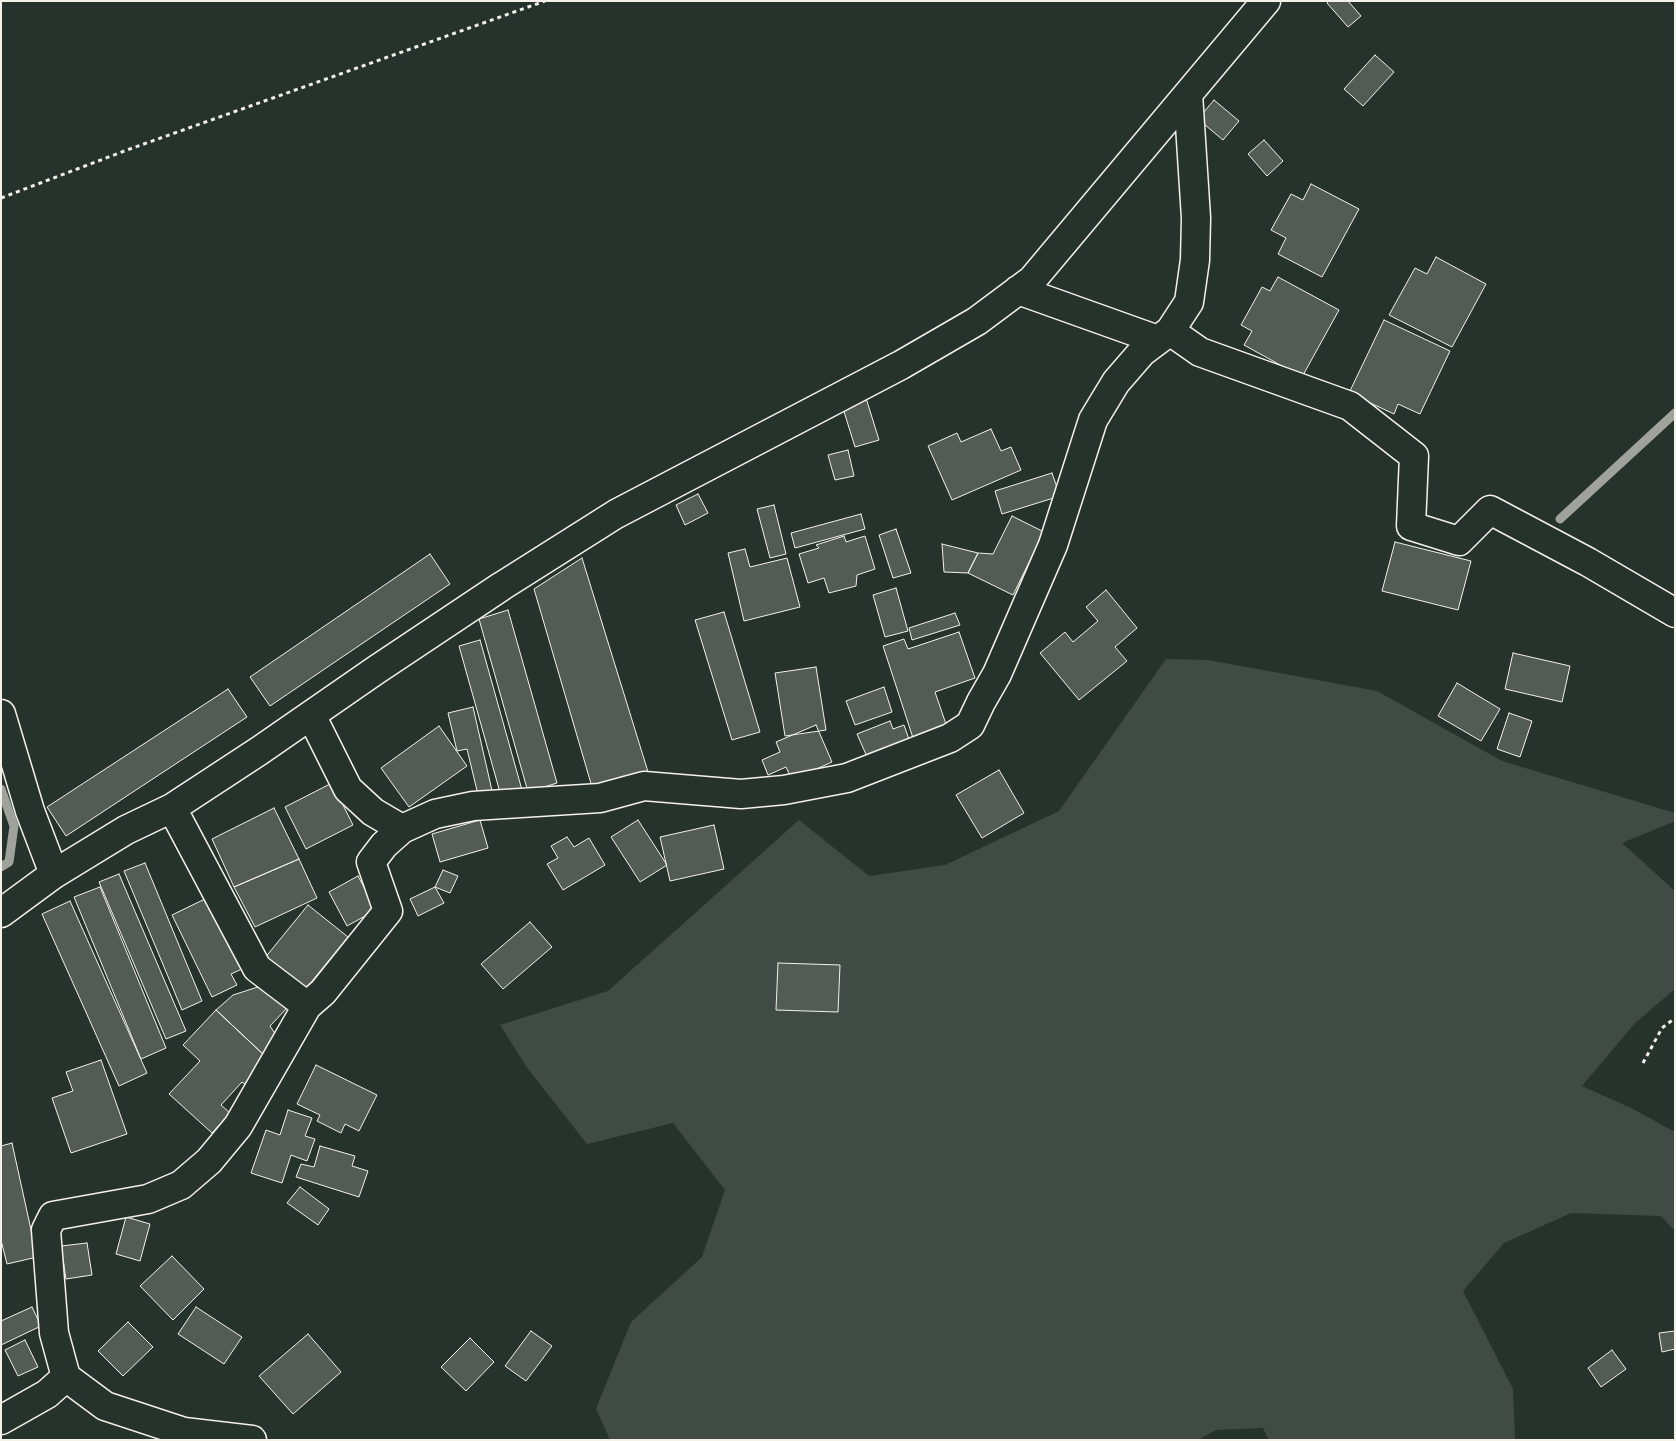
<!DOCTYPE html>
<html>
<head>
<meta charset="utf-8">
<style>
  body { margin:0 }
  #map { position:relative; width:1676px; height:1441px; overflow:hidden; background:#26332d; font-family:"Shantell Sans",sans-serif }
  canvas { display:block }
  .frame { position:absolute; inset:0; border:2px solid #f4f1e8; pointer-events:none }
</style>
</head>
<body>
<div id="map">
<canvas width="1676" height="1441"></canvas>
<div class="frame"></div>
</div>
<script>
const ctx = document.querySelector('canvas').getContext('2d');
ctx.lineJoin = 'round';
function fillPath(path, color) { ctx.fillStyle = color; ctx.fill(path, 'evenodd'); }
const shape = rows => new Path2D(rows.map(r => 'M' + r).join(''));
function stroke(path, color, width, dash) { ctx.strokeStyle = color; ctx.lineWidth = width; ctx.lineCap = dash ? 'butt' : 'round'; ctx.setLineDash(dash || []); ctx.stroke(path); }
fillPath(shape([
  [1166,659,1208,660,1377,691,1502,761,1675,813,1675,821,1622,843,1675,891,1675,989,1635,1023,1582,1086,1633,1109,1675,1132,1675,1231,1661,1216,1571,1213,1504,1243,1463,1291,1513,1389,1515,1440,1269,1440,1263,1428,1216,1430,1198,1440,610,1440,596,1409,631,1322,702,1257,725,1190,673,1123,587,1144,528,1069,500,1025,608,991,799,820,869,876,945,865,1059,811]
]), '#414b45');
stroke(shape([
  [1560,519,1675,413],
  [1,789,14,826,9,862,1,867]
]), '#9fa39b', 9);
const building = shape([
  [1329,1,1348,1,1361,16,1348,27,1327,3,1329,1],
  [1375,55,1394,72,1363,106,1344,89,1375,55],
  [1214,100,1239,121,1223,140,1198,119,1214,100],
  [1264,140,1283,161,1267,176,1248,154,1264,140],
  [1311,184,1359,209,1322,277,1278,254,1286,238,1271,230,1291,194,1303,200,1311,184],
  [1436,257,1486,284,1452,347,1389,315,1415,268,1427,274,1436,257],
  [1278,277,1339,310,1302,377,1244,345,1252,331,1241,325,1262,287,1270,291,1278,277],
  [1384,320,1450,351,1420,414,1398,404,1394,414,1349,393,1384,320],
  [866,398,879,440,855,447,842,405,866,398],
  [991,429,1001,451,1011,447,1021,470,952,500,928,446,957,433,961,442,991,429],
  [848,450,854,476,835,480,828,455,848,450],
  [1052,473,1060,496,1002,514,995,491,1052,473],
  [698,494,708,513,685,525,676,505,698,494],
  [774,505,786,554,770,558,757,509,774,505],
  [861,514,865,529,795,548,791,533,861,514],
  [1012,516,1044,532,1013,595,968,573,978,553,993,554,1012,516],
  [896,529,911,573,893,578,879,535,896,529],
  [844,536,846,542,865,536,875,569,857,575,856,586,829,593,824,578,808,583,799,554,819,548,816,545,844,536],
  [1395,542,1471,561,1458,610,1382,591,1395,542],
  [942,544,978,553,968,573,944,572,942,544],
  [745,549,750,567,787,558,800,607,744,621,728,553,745,549],
  [430,554,450,584,270,706,250,677,430,554],
  [582,558,649,775,592,787,534,589,582,558],
  [896,588,908,631,885,637,873,595,896,588],
  [1106,590,1137,628,1115,647,1127,661,1079,700,1040,653,1065,632,1073,642,1098,621,1086,607,1106,590],
  [508,610,557,783,528,792,479,619,508,610],
  [724,612,760,732,732,740,695,620,724,612],
  [955,613,960,625,912,640,909,628,955,613],
  [959,632,975,678,935,692,947,727,913,738,883,646,904,639,908,649,959,632],
  [480,640,522,790,501,796,459,646,480,640],
  [1513,653,1570,666,1562,702,1505,689,1513,653],
  [816,667,826,730,785,736,775,673,816,667],
  [1457,683,1500,709,1481,741,1438,716,1457,683],
  [884,687,892,712,855,725,846,701,884,687],
  [228,689,247,717,66,836,47,807,228,689],
  [473,707,493,795,479,799,467,749,457,751,448,713,473,707],
  [1509,713,1532,721,1520,757,1497,749,1509,713],
  [890,721,893,729,904,725,910,742,868,759,857,734,890,721],
  [816,725,832,762,792,780,786,767,768,775,762,760,780,752,776,742,816,725],
  [439,726,467,766,409,807,381,768,439,726],
  [999,770,1024,813,982,838,956,795,999,770],
  [332,783,353,825,306,849,285,807,332,783],
  [274,808,299,859,234,887,212,839,274,808],
  [480,820,488,848,440,862,432,834,480,820],
  [638,820,667,865,640,882,611,837,638,820],
  [714,825,724,869,670,881,660,837,714,825],
  [567,837,574,847,589,838,605,865,563,890,547,864,558,858,551,846,567,837],
  [299,859,317,898,255,927,234,887,299,859],
  [145,863,202,1001,182,1010,124,871,145,863],
  [443,870,458,876,450,893,435,887,443,870],
  [119,874,186,1031,166,1039,99,882,119,874],
  [358,876,376,910,347,926,329,892,358,876],
  [100,887,166,1048,141,1059,74,897,100,887],
  [435,887,444,903,418,916,410,899,435,887],
  [209,897,244,968,231,974,237,985,212,997,172,915,209,897],
  [70,901,147,1073,119,1086,42,914,70,901],
  [308,905,348,937,304,991,264,959,308,905],
  [530,922,552,947,503,989,481,964,530,922],
  [778,963,840,965,838,1012,776,1010,778,963],
  [264,985,287,1008,270,1026,276,1035,265,1056,216,1010,233,995,264,985],
  [216,1010,265,1056,255,1068,258,1077,248,1087,242,1082,221,1105,230,1113,212,1133,169,1094,200,1061,183,1045,216,1010],
  [101,1060,127,1134,71,1153,52,1098,73,1091,66,1072,101,1060],
  [316,1065,377,1095,359,1131,345,1124,341,1133,317,1121,320,1115,297,1104,316,1065],
  [288,1110,312,1118,305,1136,315,1139,307,1161,291,1155,282,1183,251,1173,266,1130,280,1135,288,1110],
  [12,1143,37,1257,7,1264,1,1240,1,1146,12,1143],
  [320,1146,355,1156,352,1166,368,1171,359,1197,296,1177,301,1164,314,1167,320,1146],
  [300,1187,329,1209,318,1225,287,1203,300,1187],
  [126,1217,150,1224,140,1261,116,1254,126,1217],
  [87,1243,92,1275,66,1279,61,1246,87,1243],
  [172,1256,204,1289,173,1320,140,1286,172,1256],
  [32,1307,41,1326,1,1345,1,1321,32,1307],
  [196,1307,242,1337,224,1364,178,1334,196,1307],
  [128,1322,153,1347,123,1376,98,1351,128,1322],
  [531,1331,552,1346,526,1381,505,1366,531,1331],
  [1675,1331,1675,1349,1662,1352,1659,1333,1675,1331],
  [308,1334,341,1372,293,1414,259,1376,308,1334],
  [470,1338,494,1362,466,1391,441,1367,470,1338],
  [25,1340,38,1367,18,1376,5,1350,25,1340],
  [1612,1350,1626,1369,1601,1387,1588,1368,1612,1350]
]);
fillPath(building, '#525c55');
stroke(building, '#f4f1e8', 1);
const minor = shape([
  [1018,290,1158,340],
  [1170,331,1200,352,1350,406,1414,456,1411,526,1459,541,1490,510,1588,562,1675,613],
  [1,714,30,811,54,874],
  [311,715,348,789,373,812,402,829],
  [172,808,257,968,307,1006],
  [1,913,54,874,126,830,172,808,259,751,376,670,502,586,616,514,901,365,977,321,1032,280,1266,1],
  [66,1377,54,1333,46,1230,53,1216,148,1199,181,1185,209,1161,238,1126,307,1006,323,992,388,911,371,862,384,845,402,829,435,814,473,806,600,798,644,786,741,794,784,790,847,778,950,738,970,725,981,702,997,674,1053,545,1093,420,1116,382,1142,352,1170,331,1189,302,1195,260,1196,218,1188,94],
  [1,1420,47,1394,66,1377,105,1406,184,1432,252,1440]
]);
stroke(minor, '#f4f1e8', 31);
stroke(shape([
  [1,198,127,150,545,1],
  [1643,1063,1662,1028,1675,1018]
]), '#f4f1e8', 3, [4, 4]);
stroke(minor, '#26332d', 28);
</script>
</body>
</html>
